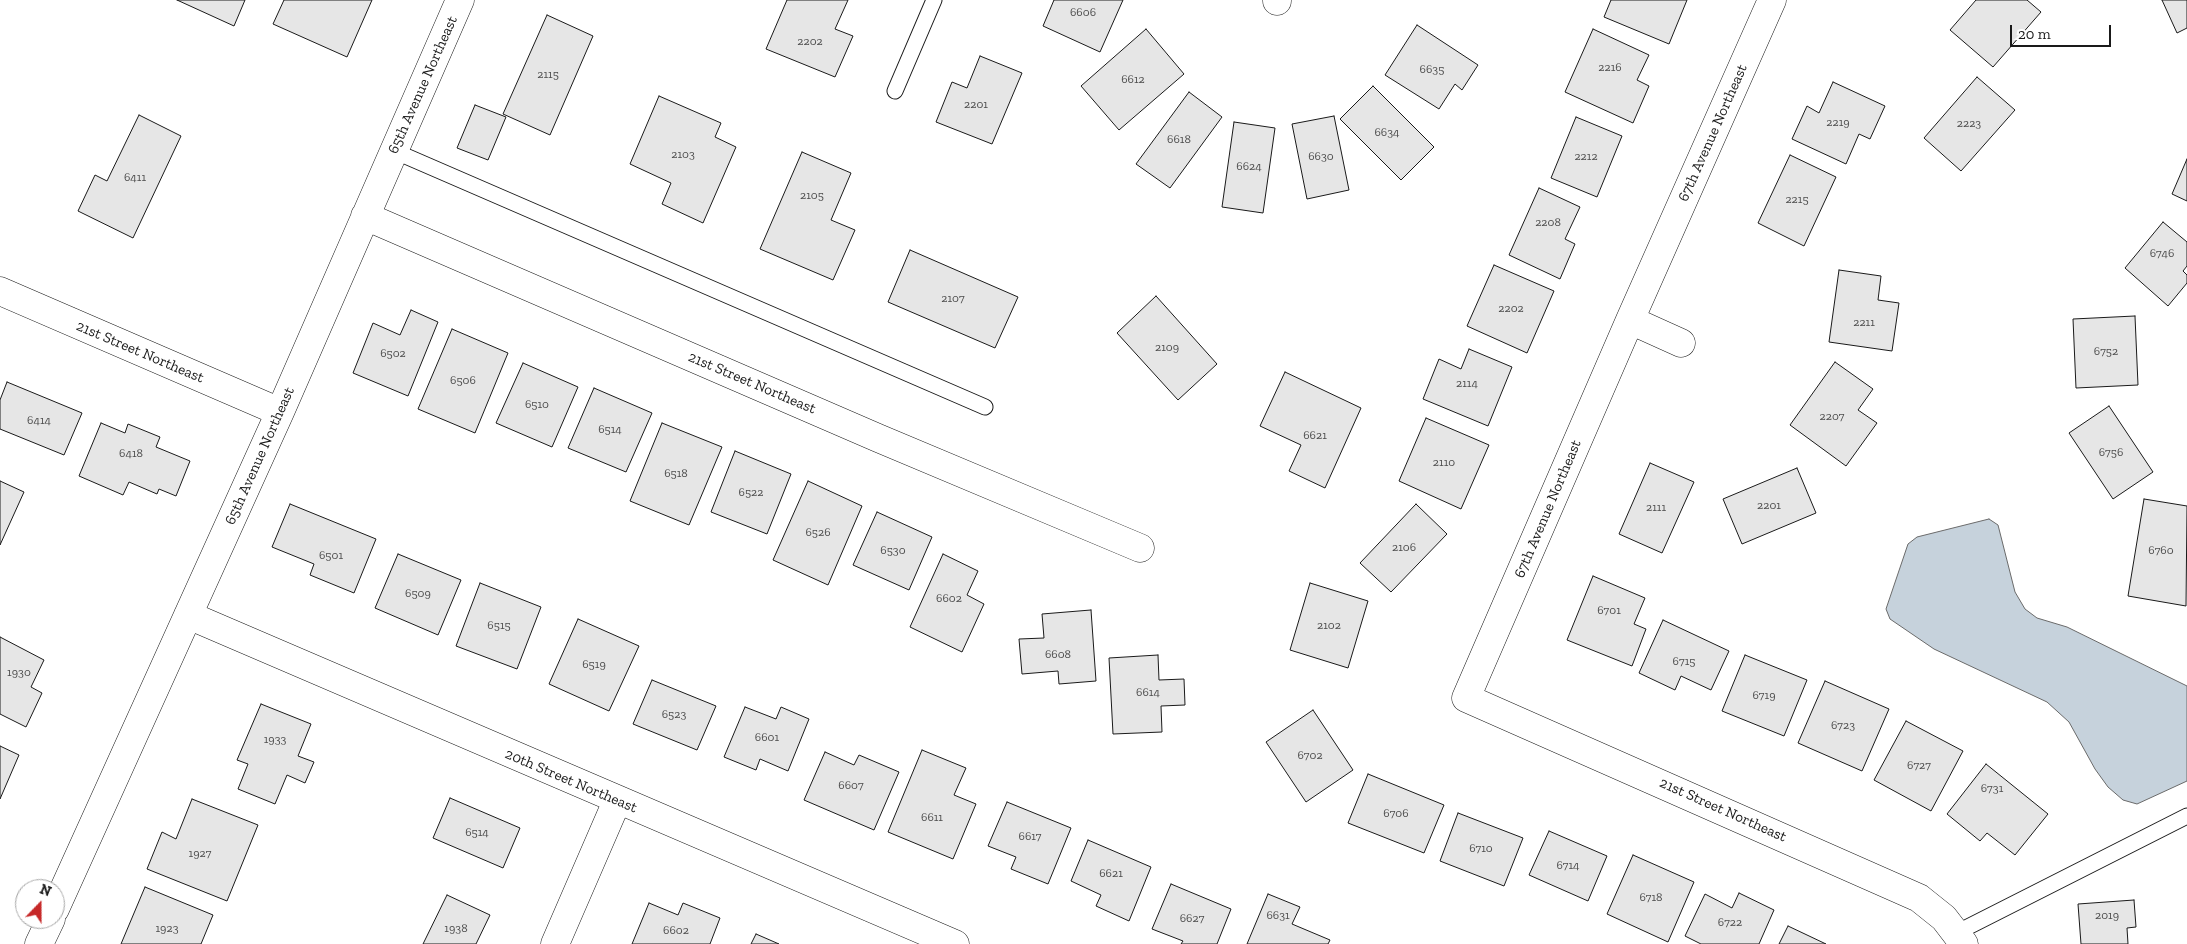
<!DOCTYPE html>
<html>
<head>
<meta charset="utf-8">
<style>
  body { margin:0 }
  #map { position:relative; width:2187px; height:944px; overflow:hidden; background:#fff; font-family:"Zilla Slab",serif }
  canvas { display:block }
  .north { position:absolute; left:15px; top:879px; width:50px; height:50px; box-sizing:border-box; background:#fff; border:1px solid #a3a3a3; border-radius:50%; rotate:22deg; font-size:14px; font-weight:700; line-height:20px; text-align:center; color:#1a1a1a }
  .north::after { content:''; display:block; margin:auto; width:18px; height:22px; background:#c62828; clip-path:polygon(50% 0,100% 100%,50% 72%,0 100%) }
  .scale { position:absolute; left:2010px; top:25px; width:101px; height:22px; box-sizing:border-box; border:2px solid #1a1a1a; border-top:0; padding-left:6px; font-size:15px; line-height:18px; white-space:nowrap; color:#1a1a1a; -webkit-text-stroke:4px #fff; paint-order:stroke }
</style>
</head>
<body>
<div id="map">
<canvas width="2187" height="944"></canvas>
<div class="north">N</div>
<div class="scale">20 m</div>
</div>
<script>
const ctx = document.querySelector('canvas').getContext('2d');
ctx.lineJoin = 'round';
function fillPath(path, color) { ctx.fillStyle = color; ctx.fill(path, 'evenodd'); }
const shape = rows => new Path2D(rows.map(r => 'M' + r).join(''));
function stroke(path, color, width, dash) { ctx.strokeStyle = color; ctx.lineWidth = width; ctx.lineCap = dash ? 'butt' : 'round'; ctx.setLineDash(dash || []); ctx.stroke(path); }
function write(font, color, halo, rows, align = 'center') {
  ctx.font = font + ' "Zilla Slab",serif'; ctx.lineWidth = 4; ctx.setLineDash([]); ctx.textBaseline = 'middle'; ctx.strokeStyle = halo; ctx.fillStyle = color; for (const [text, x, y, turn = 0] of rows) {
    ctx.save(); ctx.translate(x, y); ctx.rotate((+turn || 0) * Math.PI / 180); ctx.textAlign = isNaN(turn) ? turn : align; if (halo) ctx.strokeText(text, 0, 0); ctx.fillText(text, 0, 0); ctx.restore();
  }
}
const water = shape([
  [1989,519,1998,525,2015,592,2025,609,2037,618,2067,627,2187,686,2187,781,2137,804,2123,800,2108,787,2095,769,2069,722,2047,702,1934,649,1890,619,1886,609,1908,544,1917,537,1989,519]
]);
fillPath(water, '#c6d2dc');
stroke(water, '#6a6a6a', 1);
const building = shape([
  [177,0,245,0,234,26,177,0],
  [284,0,372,0,347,57,273,24,284,0],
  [787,0,848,0,835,29,853,36,835,77,766,49,787,0],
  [1054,0,1123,0,1100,52,1043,26,1054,0],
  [1611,0,1687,0,1669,44,1604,17,1611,0],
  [1976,0,2027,0,2041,12,1993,67,1950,30,1976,0],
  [2162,0,2187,0,2187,28,2177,33,2162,0],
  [547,15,593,36,550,135,503,114,547,15],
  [1417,25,1478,65,1462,90,1455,84,1439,109,1385,75,1417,25],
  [1146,29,1184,74,1119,130,1081,86,1146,29],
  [1593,29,1649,55,1637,80,1649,86,1633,123,1565,92,1593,29],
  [980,56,1022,73,992,144,936,122,952,82,967,88,980,56],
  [1977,77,2015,110,1961,171,1924,138,1977,77],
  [1833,82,1885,106,1870,139,1859,134,1846,164,1792,139,1807,106,1819,113,1833,82],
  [1373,86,1434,147,1401,180,1340,119,1373,86],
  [1189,92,1222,117,1170,188,1136,164,1189,92],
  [659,96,721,123,715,137,736,147,703,223,662,204,671,183,630,164,659,96],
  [475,105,506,117,488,160,457,148,475,105],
  [139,115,181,136,133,238,78,211,95,175,107,181,139,115],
  [1334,116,1349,190,1307,199,1292,124,1334,116],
  [1576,117,1622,136,1597,197,1551,178,1576,117],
  [1234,122,1275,128,1263,213,1222,207,1234,122],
  [802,152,851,173,831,220,855,230,833,280,760,249,802,152],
  [1790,155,1836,177,1804,246,1758,223,1790,155],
  [2187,159,2187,201,2172,194,2187,159],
  [1539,188,1580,207,1565,239,1575,244,1560,279,1509,255,1539,188],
  [2163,222,2187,242,2187,266,2183,271,2187,275,2187,283,2168,306,2125,268,2163,222],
  [910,250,1018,297,995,348,888,302,910,250],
  [1494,265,1554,291,1527,353,1467,326,1494,265],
  [1839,270,1881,276,1878,300,1899,303,1892,351,1829,342,1839,270],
  [1156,296,1217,364,1178,400,1117,333,1156,296],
  [411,310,438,322,408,396,353,373,373,323,400,335,411,310],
  [2135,316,2138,385,2076,388,2073,319,2135,316],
  [452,329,508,353,475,433,418,409,452,329],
  [1469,349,1512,367,1488,426,1423,399,1439,359,1461,369,1469,349],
  [1835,362,1873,389,1858,410,1877,423,1846,466,1790,425,1835,362],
  [523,363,578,387,552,447,496,423,523,363],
  [1285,372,1361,408,1325,488,1289,471,1301,445,1260,426,1285,372],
  [7,382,82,413,64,455,0,429,0,400,7,382],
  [594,388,652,413,626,472,568,448,594,388],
  [2109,406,2153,472,2113,499,2069,433,2109,406],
  [1426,418,1489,445,1461,509,1399,481,1426,418],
  [101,423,125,433,128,424,160,437,156,447,190,461,176,496,159,489,157,494,129,482,123,495,79,476,101,423],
  [662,423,722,447,689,525,630,501,662,423],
  [735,451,791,474,767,534,711,512,735,451],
  [1650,463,1694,482,1662,553,1619,534,1650,463],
  [1797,468,1816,513,1742,544,1723,499,1797,468],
  [0,481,24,492,0,545,0,481],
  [808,481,862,506,828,585,773,560,808,481],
  [2144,499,2187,506,2186,606,2128,596,2144,499],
  [290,504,376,539,354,593,310,575,314,564,272,547,290,504],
  [1416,504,1447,534,1391,592,1360,563,1416,504],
  [877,512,932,537,909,590,853,565,877,512],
  [398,554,461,580,438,635,375,608,398,554],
  [943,554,978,571,967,595,984,604,962,652,910,627,943,554],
  [1593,576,1645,598,1634,624,1646,629,1632,666,1567,640,1593,576],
  [480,583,541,607,517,669,456,646,480,583],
  [1310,583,1368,601,1348,668,1290,650,1310,583],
  [1091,610,1096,681,1059,684,1058,671,1022,674,1019,639,1044,638,1042,614,1091,610],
  [578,619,639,646,609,711,549,684,578,619],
  [1663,620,1729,651,1711,690,1681,676,1675,690,1639,673,1663,620],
  [0,637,44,660,31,687,42,693,26,727,0,714,0,637],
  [1158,655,1159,680,1184,679,1185,705,1161,706,1162,732,1113,734,1109,658,1158,655],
  [1745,655,1807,680,1784,736,1722,711,1745,655],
  [652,680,716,706,697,750,633,724,652,680],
  [1825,681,1889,709,1862,771,1798,743,1825,681],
  [261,704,311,724,298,756,314,762,305,783,287,775,275,804,238,789,248,764,237,760,261,704],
  [745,707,776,719,781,707,809,719,788,771,760,759,756,770,724,757,745,707],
  [1313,710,1353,770,1306,802,1266,742,1313,710],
  [1906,721,1963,751,1931,811,1874,780,1906,721],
  [0,746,19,755,0,799,0,746],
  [922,750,966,768,954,795,976,804,953,859,888,832,922,750],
  [825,752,854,765,859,755,899,772,874,830,804,800,825,752],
  [1986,764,2048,814,2015,855,1987,833,1980,841,1947,814,1986,764],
  [1368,774,1444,805,1424,853,1348,823,1368,774],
  [450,798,520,828,503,868,433,838,450,798],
  [192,799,258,825,227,901,147,869,162,832,176,839,192,799],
  [1007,802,1071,828,1048,884,1011,869,1016,857,988,846,1007,802],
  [1458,813,1523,838,1504,886,1440,861,1458,813],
  [1549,831,1607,856,1588,901,1529,875,1549,831],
  [1088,840,1151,867,1129,921,1096,906,1101,895,1071,881,1088,840],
  [1633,855,1694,882,1668,942,1607,914,1633,855],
  [1171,884,1231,909,1217,944,1181,944,1183,941,1152,929,1171,884],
  [145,887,213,915,201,944,121,944,145,887],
  [1739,893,1774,910,1759,944,1701,944,1685,936,1705,894,1732,908,1739,893],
  [1268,894,1300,907,1292,924,1330,940,1328,944,1247,944,1268,894],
  [447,895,490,915,476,944,423,944,447,895],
  [2134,900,2136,927,2127,928,2128,944,2081,944,2078,904,2134,900],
  [649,903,678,915,683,903,720,918,710,944,632,944,649,903],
  [1788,926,1826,944,1779,944,1788,926],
  [756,934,779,944,751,944,756,934]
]);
fillPath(building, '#e6e6e6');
stroke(building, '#1a1a1a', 1);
const lane = shape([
  [895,91,934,0],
  [394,151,985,407],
  [1956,933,2187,816]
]);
const street = shape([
  [1277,0,1277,1],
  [1772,0,1630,320,1466,698,1919,898,1944,918,1964,944],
  [365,216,878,438,1140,548],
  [0,291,280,412],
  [1630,320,1681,343],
  [188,615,955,944],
  [55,909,280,412,460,0],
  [39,944,51,919],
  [555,944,617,801]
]);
stroke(lane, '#1a1a1a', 17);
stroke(street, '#1a1a1a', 29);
stroke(lane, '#fff', 15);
stroke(street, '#fff', 28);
write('12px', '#4d4d4d', null, [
  ["6606",1083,13],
  ["2202",810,42],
  ["2216",1610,68],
  ["6635",1432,70],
  ["2115",548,75],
  ["6612",1133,80],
  ["2201",976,105],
  ["2219",1838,123],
  ["2223",1969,124],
  ["6634",1387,133],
  ["6618",1179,140],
  ["2103",683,155],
  ["6630",1321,157],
  ["2212",1586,157],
  ["6624",1249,167],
  ["6411",135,178],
  ["2105",812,196],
  ["2215",1797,200],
  ["2208",1548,223],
  ["6746",2162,254],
  ["2107",953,299],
  ["2202",1511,309],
  ["2211",1864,323],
  ["2109",1167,348],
  ["6752",2106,352],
  ["6502",393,354],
  ["6506",463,381],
  ["2114",1467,384],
  ["6510",537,405],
  ["2207",1832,417],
  ["6414",39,421],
  ["6514",610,430],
  ["6621",1315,436],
  ["6756",2111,453],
  ["6418",131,454],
  ["2110",1444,463],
  ["6518",676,474],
  ["6522",751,493],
  ["2201",1769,506],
  ["2111",1656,508],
  ["6526",818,533],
  ["2106",1404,548],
  ["6530",893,551],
  ["6760",2161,551],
  ["6501",331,556],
  ["6509",418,594],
  ["6602",949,599],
  ["6701",1609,611],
  ["6515",499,626],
  ["2102",1329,626],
  ["6608",1058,655],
  ["6715",1684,662],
  ["6519",594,665],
  ["1930",19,673],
  ["6614",1148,693],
  ["6719",1764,696],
  ["6523",674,715],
  ["6723",1843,726],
  ["6601",767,738],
  ["1933",275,740],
  ["6702",1310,756],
  ["6727",1919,766],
  ["6607",851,786],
  ["6731",1992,789],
  ["6706",1396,814],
  ["6611",932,818],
  ["6514",477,833],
  ["6617",1030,837],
  ["6710",1481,849],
  ["1927",200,854],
  ["6714",1568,866],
  ["6621",1111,874],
  ["6718",1651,898],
  ["6631",1278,916],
  ["2019",2107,916],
  ["6627",1192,919],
  ["6722",1730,923],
  ["1923",167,929],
  ["1938",456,929],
  ["6602",676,931]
]);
write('15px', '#1a1a1a', '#fff', [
  ["65th Avenue Northeast",423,85,-66],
  ["67th Avenue Northeast",1713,133,-66],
  ["21st Street Northeast",140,352,23],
  ["21st Street Northeast",752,383,23],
  ["65th Avenue Northeast",260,456,-66],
  ["67th Avenue Northeast",1548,509,-67],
  ["20th Street Northeast",571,781,23],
  ["21st Street Northeast",1723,810,24]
]);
</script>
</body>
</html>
